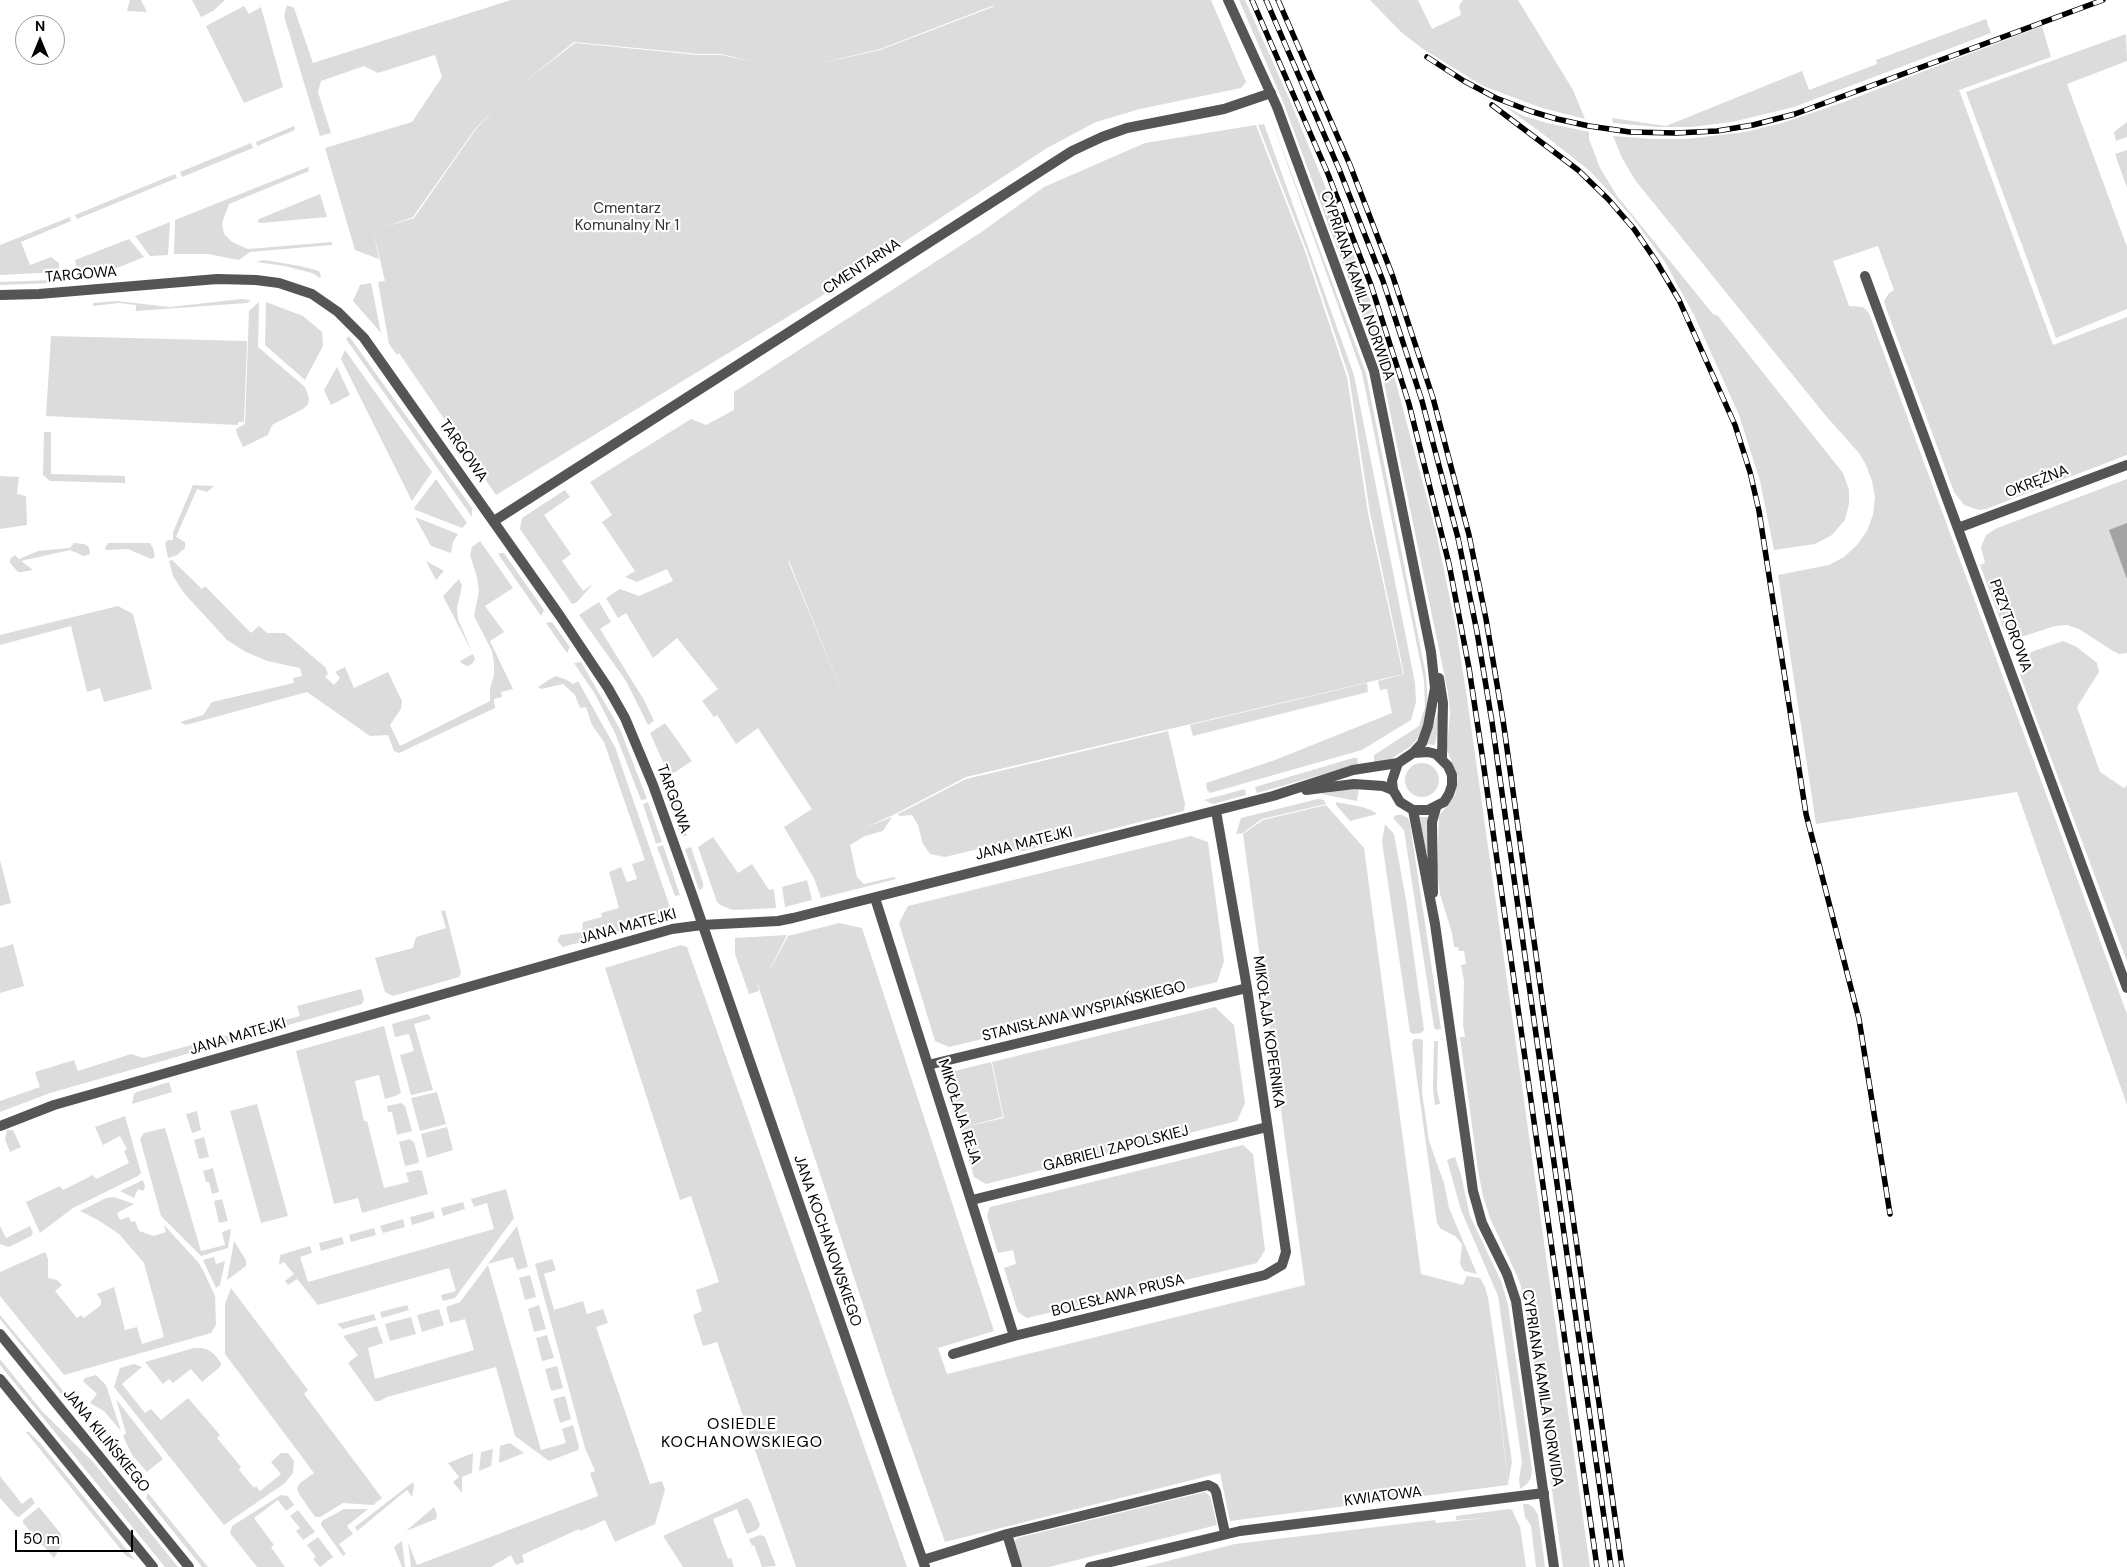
<!DOCTYPE html>
<html>
<head>
<meta charset="utf-8">
<style>
  body { margin:0 }
  #map { position:relative; width:2127px; height:1567px; overflow:hidden; background:#fff; font-family:"DM Sans",sans-serif }
  canvas { display:block }
  .north { position:absolute; left:15px; top:15px; width:50px; height:50px; box-sizing:border-box; background:#fff; border:1px solid #999; border-radius:50%; rotate:0deg; font-size:14px; font-weight:700; line-height:20px; text-align:center; color:#000 }
  .north::after { content:''; display:block; margin:auto; width:18px; height:22px; background:#000; clip-path:polygon(50% 0,100% 100%,50% 72%,0 100%) }
  .scale { position:absolute; left:15px; top:1530px; width:118px; height:22px; box-sizing:border-box; border:2px solid #000; border-top:0; padding-left:6px; font-size:15px; line-height:18px; white-space:nowrap; color:#000; -webkit-text-stroke:4px #fff; paint-order:stroke }
</style>
</head>
<body>
<div id="map">
<canvas width="2127" height="1567"></canvas>
<div class="north">N</div>
<div class="scale">50 m</div>
</div>
<script>
const ctx = document.querySelector('canvas').getContext('2d');
ctx.lineJoin = 'round';
function fillPath(path, color) { ctx.fillStyle = color; ctx.fill(path, 'evenodd'); }
const shape = rows => new Path2D(rows.map(r => 'M' + r).join(''));
function stroke(path, color, width, dash) { ctx.strokeStyle = color; ctx.lineWidth = width; ctx.lineCap = dash ? 'butt' : 'round'; ctx.setLineDash(dash || []); ctx.stroke(path); }
function write(font, color, halo, rows, align = 'center') {
  ctx.font = font + ' "DM Sans",sans-serif'; ctx.lineWidth = 4.5; ctx.setLineDash([]); ctx.textBaseline = 'middle'; ctx.strokeStyle = halo; ctx.fillStyle = color; for (const [text, x, y, turn = 0] of rows) {
    ctx.save(); ctx.translate(x, y); ctx.rotate((+turn || 0) * Math.PI / 180); ctx.textAlign = isNaN(turn) ? turn : align; if (halo) ctx.strokeText(text, 0, 0); ctx.fillText(text, 0, 0); ctx.restore();
  }
}
fillPath(shape([
  [130,0,141,0,147,12,127,11],
  [192,0,225,0,213,11,201,17],
  [511,0,1211,0,1246,82,1241,88,1140,109,1096,122,1047,148,820,297,496,495,399,353,397,355,389,344,378,282,385,281,373,230,379,259,355,250,325,148,412,122,442,77,435,55,378,73,364,66,321,81,318,92,331,133,320,136,284,16,287,5,294,8,313,63],
  [992,6,995,6,880,50,812,65,880,49],
  [574,42,699,54,721,54,754,62,721,55,698,55,575,43,523,83],
  [499,104,476,129,414,218,385,227,413,217,475,129],
  [1239,0,1245,0,1288,96,1360,271,1392,368,1436,532,1456,628,1467,698,1590,1567,1563,1567,1525,1302,1519,1280,1490,1218,1483,1196,1478,1170,1460,1037,1465,1037,1463,1025,1464,981,1461,965,1466,964,1464,951,1459,951,1458,947,1454,947,1452,933,1440,894,1437,870,1439,816,1455,795,1458,777,1447,750,1450,712,1448,693,1381,368,1284,104],
  [1370,0,1418,0,1432,29,1461,15,1459,6,1463,0,1518,0,1573,90,1585,119,1542,108,1483,86,1423,49,1401,32],
  [244,6,249,14,261,7,283,87,244,103,206,26],
  [1986,19,1991,33,1794,107,1732,122,1691,127,1657,127,1613,123,1612,118,1666,126,1802,71,1809,90,1877,64,1876,60],
  [2042,26,2051,57,1959,90,2053,345,2127,317,2127,455,1986,509,1979,510,1964,505,1954,492,1886,308,1884,301,1889,293,1894,290,1878,246,1833,261,1849,306,1863,307,1869,313,2127,1014,2127,1105,2017,792,1816,824,1778,575,1829,565,1844,557,1857,545,1867,531,1873,515,1875,497,1872,481,1866,465,1859,453,1826,416,1635,180,1622,158,1613,136,1654,139,1686,139,1745,132,1782,123,1844,102],
  [2126,34,2127,61,2067,84,2127,247,2127,309,2056,338,1966,92],
  [1503,105,1524,116,1547,123,1589,132,1589,139,1600,168,1617,196,1713,314,1718,316,1843,473,1849,490,1849,504,1845,520,1832,535,1815,544,1774,550,1760,481,1739,415,1694,315,1665,262,1632,217,1591,172,1543,134],
  [1268,110,1366,373,1426,675,1428,706,1421,735,1411,746,1391,759,1374,762,1374,755,1419,726,1425,707,1424,680,1362,373],
  [2127,122,2127,137,2116,141,2114,132],
  [1264,124,1354,375,1415,683,1416,702,1411,720,1362,750,1210,793,1207,790,1206,783,1275,760,1392,713,1387,689,1380,690,1378,681,1404,674,1370,513,1349,376,1307,251,1258,125],
  [1256,125,1305,251,1347,377,1368,513,1403,674,966,777,893,815,864,828,892,817,883,831,865,836,850,845,857,877,864,884,894,877,896,879,821,898,814,878,784,827,812,809,758,728,736,744,717,715,714,717,702,701,718,689,677,638,653,658,626,613,618,618,606,598,620,589,639,596,673,581,667,569,637,582,625,577,635,571,602,522,612,515,590,482,691,419,706,425,734,410,734,392,980,233,1044,187,1145,143],
  [788,561,789,561,850,712],
  [294,126,295,130,257,146,256,142],
  [251,143,253,148,182,177,180,172],
  [2127,150,2127,188,2115,154],
  [308,167,309,171,229,204,222,223,224,234,232,242,248,249,332,242,332,245,250,252,239,260,208,254,174,254,175,220],
  [175,174,177,178,77,219,75,215],
  [320,194,327,217,262,223,257,222,259,219],
  [70,217,71,221,21,242,30,265,51,257,59,263,59,272,0,275,0,245],
  [170,222,168,255,150,256,135,236],
  [129,239,144,257,117,268,79,272,77,268,75,260],
  [264,260,300,266,319,271,321,276,320,278,312,273,285,266,256,262],
  [54,280,50,283,0,285,0,282],
  [371,283,381,333,353,301,360,285],
  [241,299,251,300,247,303,136,311,136,305,119,303,93,306,93,303,117,301,170,307],
  [259,302,258,347,305,387,309,398,308,404,303,409,272,425,268,435,243,447,237,434,236,429,245,424,249,311],
  [266,302,303,316,322,332,323,346,305,380,265,345],
  [51,336,247,341,244,422,238,422,238,425,46,416],
  [349,336,472,508,472,517,346,339],
  [345,350,432,472,412,501,341,359],
  [337,367,350,395,331,405,324,390],
  [44,432,51,432,51,474,125,476,125,483,50,481,43,475],
  [0,476,19,477,17,494,26,496,27,525,0,529],
  [436,479,467,523,462,528,416,510,414,508],
  [2127,479,2127,653,2119,654,2113,651,2079,629,2067,625,2055,626,2024,636,2015,636,2007,632,2003,627,1980,565,1985,563,1981,547,1986,535,1997,528],
  [193,485,214,486,207,492,197,489,176,537,185,542,185,548,177,555,168,558,165,543,168,540,173,540,173,532],
  [565,490,570,497,544,515,571,554,562,561,583,591,593,584,577,602,572,604,520,529,522,518],
  [415,517,458,534,453,542,451,553,431,546],
  [480,541,513,588,485,606,504,632,490,641,513,689,501,692,502,697,494,699,495,708,399,753,394,751,388,735,370,736,307,692,186,725,180,722,203,715,212,702,294,683,293,678,302,676,300,668,267,661,246,652,227,640,183,592,173,576,169,561,172,560,202,589,205,586,251,633,259,626,267,633,285,633,325,667,328,674,325,677,334,685,340,678,335,672,345,667,354,688,388,672,402,701,401,709,390,725,400,746,490,701,490,688,494,675,494,663,492,651,474,616,479,591,477,577,470,555,472,547],
  [74,543,84,544,89,547,90,554,84,556,70,550,21,561,33,570,21,572,18,572,10,563,10,559,15,555,19,559,38,551,70,548],
  [108,543,150,543,153,548,155,557,151,559,128,549,106,550,105,548],
  [500,553,504,553,544,610,541,616,498,554],
  [426,561,444,571,436,580],
  [459,579,462,586,457,608,458,619,475,659,472,664,468,666,462,664,460,661,473,654,443,596],
  [599,602,611,622,600,629,644,700,654,721,648,725,626,681,579,615],
  [118,606,133,614,152,689,104,702,100,688,87,692,71,626,0,645,0,635],
  [552,622,570,647,567,653,546,623],
  [2063,641,2077,647,2097,663,2099,672,2077,707,2100,772,2124,788,2127,785,2127,962,2020,675,2022,663,2031,652],
  [581,662,620,729,647,799,641,800,615,733,595,694,574,663],
  [556,676,567,680,573,684,578,681,615,747,671,910,666,918,563,947,557,941,560,935,582,932,583,922,602,917,601,913,619,908,609,872,621,867,627,882,637,879,632,864,645,860,604,742,592,725,586,707,580,708,575,695,563,684,541,689,538,687,550,679],
  [1367,683,1368,692,1193,736,1190,725],
  [1438,712,1439,713,1439,719,1435,745,1427,744],
  [665,723,692,761,672,774,668,773,650,733],
  [1168,731,1185,804,1184,811,1019,852,999,844,945,857,930,854,923,844,918,825,912,815,900,816,898,814,966,779],
  [1353,758,1357,758,1358,764,1257,793,1255,787],
  '1405 780a17 17 0 1 1 34 0a17 17 0 1 1-34 0Z',
  [1351,788,1359,788,1357,801,1321,794],
  [1245,789,1246,795,1213,804,1204,800],
  [675,798,687,836,685,836,681,835,670,804],
  [1318,799,1324,800,1326,804,1262,819,1243,833,1236,834,1241,818],
  [648,802,662,842,656,844,643,804],
  [1336,802,1362,807,1371,810,1377,814,1350,821,1336,805],
  [1326,805,1364,848,1421,1274,1463,1285,1467,1276,1480,1278,1485,1287,1488,1298,1512,1462,1508,1484,1498,1389,1494,1359,1508,1485,1230,1521,1220,1473,945,1542,890,1387,756,979,759,991,749,994,735,954,735,938,787,935,772,965,767,970,772,966,788,936,839,923,862,928,994,1331,938,1348,947,1374,1305,1285,1243,834,1263,820],
  [1396,815,1402,815,1408,818,1410,824,1441,1029,1436,1030,1434,1027,1404,830,1393,818],
  [1420,817,1428,817,1428,852,1426,853,1423,852],
  [1385,824,1394,834,1406,900,1424,1030,1421,1033,1413,1034,1410,1032,1382,842],
  [1191,836,1208,842,1224,961,1217,982,949,1047,935,1041,899,923,908,906],
  [713,837,738,873,752,864,769,890,774,889,776,908,733,910,722,906,717,902,698,847],
  [663,845,680,895,675,896,657,847],
  [691,847,703,883,703,888,699,890,685,849],
  [0,860,11,903,0,906],
  [807,880,812,900,785,907,782,887],
  [445,910,461,973,459,977,393,996,385,992,375,958,413,948,416,937,446,928,441,911],
  [13,944,24,986,0,993,0,948],
  [681,945,687,947,907,1567,796,1567,717,1342,703,1346,693,1315,702,1311,696,1290,719,1282,691,1196,680,1200,605,968],
  [361,989,364,999,362,1004,50,1093,0,1112,0,1101,40,1087,35,1072,74,1060,78,1071,131,1054,143,1058,300,1016,297,1006],
  [1215,1007,1234,1025,1245,1103,1237,1121,986,1184,974,1177,960,1128,1004,1118,992,1062],
  [428,1014,431,1019,414,1024,433,1090,411,1095,400,1055,414,1051,409,1034,395,1037,392,1024],
  [384,1026,401,1092,398,1095,385,1099,379,1075,355,1081,364,1121,367,1121,384,1188,409,1182,406,1173,418,1170,422,1171,428,1194,362,1213,358,1198,334,1204,296,1051],
  [1414,1039,1421,1039,1423,1041,1422,1092,1429,1141,1444,1183,1449,1208,1477,1274,1464,1271,1460,1264,1462,1244,1455,1236,1441,1229,1437,1223,1412,1043],
  [1434,1041,1438,1041,1437,1089,1440,1104,1435,1105,1433,1089],
  [991,1062,1003,1117,960,1128,945,1081,951,1072],
  [169,1082,172,1092,132,1104,134,1094,137,1092],
  [437,1092,446,1124,420,1131,411,1098],
  [401,1103,405,1106,412,1131,397,1135,392,1112,388,1112,387,1106],
  [257,1104,288,1216,261,1223,230,1111],
  [197,1111,201,1130,192,1133,186,1114],
  [125,1116,141,1173,138,1176,73,1208,40,1233,26,1202,60,1186,63,1190,93,1175,96,1179,129,1163,124,1151,127,1149,120,1136,103,1145,95,1127],
  [447,1127,453,1150,427,1158,421,1134],
  [165,1128,201,1251,225,1245,222,1232,231,1229,228,1248,201,1256,161,1216,140,1139,144,1133],
  [7,1130,13,1130,21,1147,10,1152,5,1139],
  [204,1137,209,1157,199,1159,194,1140],
  [409,1139,414,1142,419,1161,418,1163,405,1166,399,1142],
  [1243,1145,1253,1154,1265,1250,1257,1263,1027,1318,1018,1312,1004,1268,1016,1264,1013,1250,998,1253,987,1216,990,1207],
  [1455,1157,1461,1175,1470,1216,1501,1281,1508,1305,1532,1470,1531,1478,1527,1484,1520,1489,1519,1479,1522,1462,1498,1296,1461,1210,1447,1160],
  [213,1168,219,1192,212,1194,209,1182,206,1182,203,1171],
  [143,1180,145,1187,143,1191,138,1189,134,1198,120,1191],
  [506,1189,514,1218,455,1298,443,1301,441,1295,456,1291,449,1268,318,1305,297,1279,288,1285,285,1281,294,1274,284,1262,279,1265,280,1255,310,1246,312,1253,300,1257,308,1282,494,1229,487,1203,474,1207,471,1199],
  [114,1197,134,1204,117,1213,120,1220,129,1217,131,1222,135,1221,139,1231,154,1236,166,1232,164,1225,198,1262,203,1270,215,1296,216,1325,211,1333,64,1375,0,1296,0,1272,45,1252,48,1259,48,1278,57,1280,62,1285,55,1291,77,1318,81,1315,84,1318,101,1305,101,1300,97,1294,114,1287,125,1330,137,1327,142,1344,164,1337,144,1263,119,1234,98,1220,80,1211,106,1198],
  [222,1199,228,1221,219,1223,214,1201],
  [463,1202,465,1209,443,1216,441,1208],
  [433,1211,435,1218,412,1225,410,1217],
  [403,1219,405,1227,383,1233,380,1226],
  [0,1226,6,1238,30,1226,33,1232,31,1236,9,1247,0,1244],
  [517,1226,528,1267,517,1270,513,1257,488,1264],
  [374,1228,376,1235,351,1242,349,1235],
  [342,1237,344,1244,321,1251,319,1243],
  [234,1241,246,1260,246,1266,227,1280],
  [214,1257,216,1264,225,1261,220,1285,216,1288,203,1260],
  [552,1259,556,1270,544,1274,554,1310,583,1301,587,1314,603,1309,608,1323,596,1327,650,1484,662,1481,665,1490,655,1524,615,1542,605,1520,580,1531,579,1529,522,1555,524,1562,516,1565,511,1555,491,1567,411,1567,408,1542,417,1565,598,1496,590,1473,595,1471,585,1448,535,1264],
  [488,1265,541,1450,566,1443,562,1429,573,1425,579,1447,578,1450,549,1461,515,1436,496,1367,387,1397,380,1401,375,1401,348,1363,358,1355,343,1336,377,1326,383,1343,368,1348,375,1379,474,1350,465,1319,450,1323,446,1307,460,1302],
  [530,1275,536,1297,525,1300,519,1278],
  [231,1288,308,1390,304,1394,382,1498,373,1505,343,1503,320,1517,315,1517,299,1494,297,1488,300,1483,314,1473,225,1354,225,1304],
  [407,1305,409,1310,382,1318,380,1312],
  [539,1305,546,1329,534,1332,528,1309],
  [439,1309,444,1325,422,1332,417,1315],
  [374,1314,376,1320,343,1329,337,1324],
  [0,1315,65,1393,75,1399,80,1408,61,1394,0,1319],
  [411,1317,416,1334,390,1341,385,1324],
  [547,1335,554,1358,542,1361,536,1338],
  [194,1348,202,1348,208,1350,214,1354,221,1363,220,1367,202,1382,191,1369,173,1383,169,1379,163,1384,145,1362],
  [0,1359,42,1411,93,1462,178,1567,165,1567,0,1365],
  [134,1364,142,1367,122,1384,145,1413,151,1409,161,1420,188,1398,220,1435,217,1438,241,1467,239,1470,254,1488,256,1486,260,1491,281,1474,271,1462,281,1453,288,1453,294,1461,293,1473,285,1483,224,1525,114,1387,120,1368],
  [557,1366,563,1388,551,1391,545,1369],
  [96,1375,106,1385,121,1431,104,1411,90,1403,97,1394,83,1381,85,1378],
  [565,1396,571,1419,560,1423,553,1399],
  [116,1399,163,1459,147,1472,132,1455,123,1436,126,1433],
  [26,1432,29,1432,40,1443,135,1560,126,1556],
  [510,1443,524,1453,499,1463,500,1446],
  [493,1449,491,1466,479,1471,481,1452],
  [119,1453,128,1461,138,1478,132,1478,117,1455],
  [473,1453,472,1473,462,1477,462,1493,453,1482,459,1477,448,1463],
  [0,1476,22,1504,31,1497,35,1503,19,1517,16,1516,0,1498],
  [413,1482,414,1487,412,1497,407,1490,357,1531,355,1527],
  [1205,1492,1210,1496,1217,1525,1049,1567,1022,1567,1014,1542,1017,1538],
  [148,1493,208,1567,202,1567,146,1498],
  [281,1495,288,1496,294,1505,286,1511,278,1500,254,1518,274,1545,271,1547,285,1567,257,1567,230,1533,232,1526],
  [747,1498,751,1502,760,1525,757,1530,747,1534,737,1509,713,1519,728,1559,731,1558,734,1567,683,1567,663,1536],
  [1523,1504,1528,1504,1534,1508,1538,1515,1545,1567,1536,1567,1531,1526,1525,1517],
  [39,1507,61,1534,62,1544,54,1558,23,1523,23,1520],
  [434,1507,437,1514,436,1519,406,1531],
  [344,1509,368,1509,347,1526,353,1534,339,1544,346,1554,343,1556,321,1525,322,1521],
  [1509,1509,1512,1510,1520,1527,1526,1567,1144,1567,1235,1544,1435,1520,1436,1523,1486,1518,1456,1520,1456,1516],
  [298,1510,315,1532,303,1540,296,1531,300,1528,290,1516],
  [760,1535,765,1537,776,1566,762,1567,754,1545,752,1546,749,1539],
  [318,1537,333,1557,320,1567,313,1559,316,1557,307,1545],
  [402,1541,405,1567,402,1567,394,1547]
]), '#dcdcdc');
fillPath(shape([
  [2127,523,2127,579,2109,530]
]), '#a3a3a3');
stroke(shape([
  [1865,276,2127,988],
  [0,295,39,294,217,279,256,280,279,283,312,294,338,312,364,338,560,616,608,688,625,718,653,785,693,897,925,1567],
  [494,521,1072,151,1102,137,1127,128,1224,109,1271,93],
  [1958,528,2127,465],
  [1306,790,1354,784,1383,786,1393,790],
  [875,898,1014,1336],
  [928,1065,1247,988],
  [0,1126,54,1105,672,929,702,925,778,921,793,918,1273,796,1353,770,1398,763],
  [972,1200,1267,1127],
  [953,1354,1014,1336,1265,1275,1282,1265,1286,1252,1285,1245,1247,988,1216,811],
  [1007,1534,1017,1567],
  [923,1560,1007,1534,1208,1485,1214,1488,1216,1492,1225,1533],
  [1090,1567,1240,1531,1544,1493]
]), '#555', 10);
stroke(shape([
  [1228,0,1277,107,1374,371,1431,652,1435,688,1428,726,1422,743,1413,753,1398,763,1392,781,1393,790,1400,802,1413,810,1428,810,1444,802,1449,794,1452,785,1452,775,1448,766,1436,754,1428,752,1413,753],
  [1439,678,1443,703,1442,759],
  [1413,810,1435,924,1473,1191,1482,1223,1507,1274,1516,1301,1554,1567],
  [1433,893,1432,822,1436,808],
  [0,1334,189,1567],
  [0,1379,153,1567]
]), '#555', 10);
const rail = shape([
  [1252,0,1328,174,1371,285,1409,404,1449,564,1469,668,1482,754,1597,1567],
  [1266,0,1339,169,1383,281,1422,401,1458,538,1477,632,1492,722,1611,1567],
  [1278,0,1350,165,1393,277,1433,398,1469,535,1486,619,1503,720,1622,1567],
  [1427,57,1464,81,1496,98,1530,111,1557,119,1589,126,1630,132,1676,133,1717,131,1753,125,1795,114,2103,0],
  [1492,105,1578,170,1608,199,1634,229,1656,261,1679,300,1735,425,1750,472,1759,511,1806,814,1859,1019,1890,1214]
]);
stroke(rail, '#000', 5.5);
stroke(rail, '#fff', 4, [11]);
write('15px', '#333', '#fff', [
  ["Cmentarz",627,209],
  ["Komunalny Nr 1",627,226]
]);
write('15px', '#000', '#fff', [
  ["CMENTARNA",862,267,-33],
  ["TARGOWA",81,275,-5],
  ["CYPRIANA KAMILA NORWIDA",1357,286,71],
  ["TARGOWA",463,451,55],
  ["OKRĘŻNA",2037,482,-21],
  ["PRZYTOROWA",2010,626,70],
  ["TARGOWA",673,799,70],
  ["JANA MATEJKI",1024,844,-14],
  ["JANA MATEJKI",628,927,-15],
  ["STANISŁAWA WYSPIAŃSKIEGO",1084,1012,-14],
  ["MIKOŁAJA KOPERNIKA",1268,1032,82],
  ["JANA MATEJKI",238,1037,-16],
  ["MIKOŁAJA REJA",959,1112,72],
  ["GABRIELI ZAPOLSKIEJ",1116,1149,-14],
  ["JANA KOCHANOWSKIEGO",827,1241,71],
  ["BOLESŁAWA PRUSA",1118,1296,-14],
  ["CYPRIANA KAMILA NORWIDA",1542,1388,81],
  ["JANA KILIŃSKIEGO",106,1441,51],
  ["KWIATOWA",1383,1497,-7]
]);
ctx.letterSpacing = '1px';
write('16px', '#000', '#fff', [
  ["OSIEDLE",742,1425],
  ["KOCHANOWSKIEGO",742,1443]
]);
ctx.letterSpacing = '0px';
</script>
</body>
</html>
